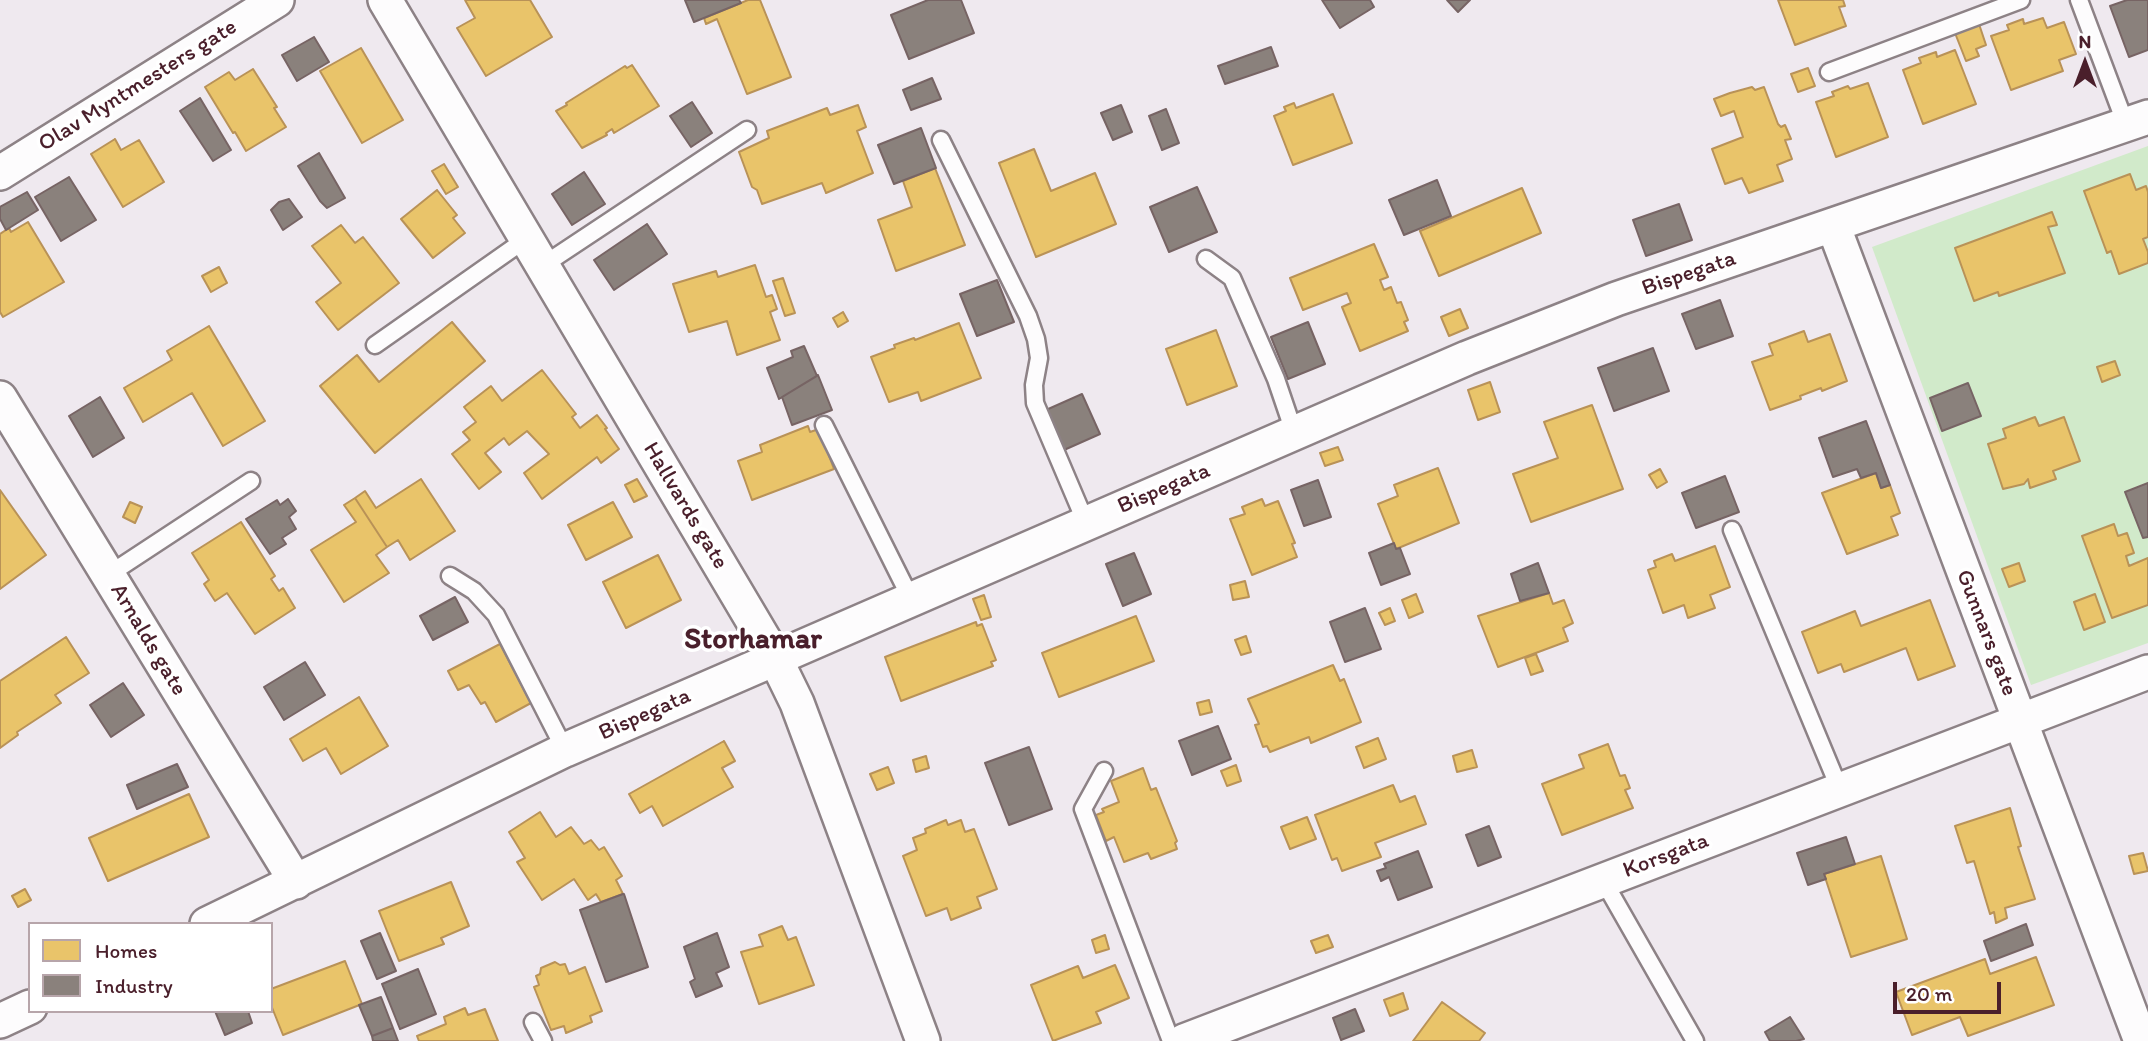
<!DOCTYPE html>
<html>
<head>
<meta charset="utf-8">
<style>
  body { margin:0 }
  #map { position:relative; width:2148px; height:1041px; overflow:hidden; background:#efe9ef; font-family:Itim,sans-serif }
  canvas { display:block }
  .legend { position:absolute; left:28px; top:922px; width:245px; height:91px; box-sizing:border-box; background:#fff; border:2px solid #b7a5aa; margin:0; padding:9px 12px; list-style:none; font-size:21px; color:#4a1f2b }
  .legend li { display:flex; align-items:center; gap:14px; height:35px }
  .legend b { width:35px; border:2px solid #b7a5aa }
  .north { position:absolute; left:2050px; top:28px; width:70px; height:70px; -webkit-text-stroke:5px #fff; paint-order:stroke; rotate:0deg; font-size:19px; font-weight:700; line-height:28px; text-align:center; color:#4a1f2b }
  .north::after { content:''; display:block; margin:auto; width:24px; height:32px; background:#4a1f2b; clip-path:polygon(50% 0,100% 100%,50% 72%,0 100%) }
  .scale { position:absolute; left:1893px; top:982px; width:108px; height:32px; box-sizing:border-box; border:4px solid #4a1f2b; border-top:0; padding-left:9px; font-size:21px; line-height:24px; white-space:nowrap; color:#4a1f2b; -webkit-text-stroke:5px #fff; paint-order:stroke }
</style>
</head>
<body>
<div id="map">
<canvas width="2148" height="1041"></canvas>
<ul class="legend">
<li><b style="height:19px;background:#e9c46a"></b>Homes</li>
<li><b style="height:19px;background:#8a817c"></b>Industry</li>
</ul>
<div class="north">N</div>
<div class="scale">20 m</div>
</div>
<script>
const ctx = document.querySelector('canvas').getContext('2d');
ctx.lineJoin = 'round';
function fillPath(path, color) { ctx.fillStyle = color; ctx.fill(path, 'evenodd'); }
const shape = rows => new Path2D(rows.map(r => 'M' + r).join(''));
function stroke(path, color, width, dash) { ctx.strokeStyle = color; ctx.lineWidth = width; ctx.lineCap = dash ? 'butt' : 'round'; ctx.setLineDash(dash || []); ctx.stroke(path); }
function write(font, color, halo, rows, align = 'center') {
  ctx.font = font + ' Itim,sans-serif'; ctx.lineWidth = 7; ctx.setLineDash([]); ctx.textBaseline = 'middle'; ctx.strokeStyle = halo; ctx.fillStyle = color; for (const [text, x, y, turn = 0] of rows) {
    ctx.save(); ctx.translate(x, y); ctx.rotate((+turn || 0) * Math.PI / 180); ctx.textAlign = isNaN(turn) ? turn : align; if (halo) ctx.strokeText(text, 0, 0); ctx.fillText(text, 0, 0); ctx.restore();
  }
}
fillPath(shape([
  [2148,146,2148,643,2031,685,1872,247]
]), '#d1eaca');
const homes = shape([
  [465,0,530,0,552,37,486,76,457,28,475,18,465,0],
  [748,0,760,0,791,77,747,94,717,19,706,24,704,18,748,0],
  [1778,0,1843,0,1845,6,1839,7,1846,26,1795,45,1778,0],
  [2043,18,2047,28,2064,22,2076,54,2059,60,2063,71,2011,90,1991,36,2009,30,2007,25,2023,19,2024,24,2043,18],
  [1979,24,1986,45,1976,49,1979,56,1966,61,1955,33,1979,24],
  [361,48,403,120,362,143,320,71,361,48],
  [1955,50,1976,104,1923,124,1903,70,1921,63,1919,58,1936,52,1937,57,1955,50],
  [632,65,659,106,614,133,612,129,606,133,607,135,582,148,556,111,567,105,566,103,625,66,627,68,632,65],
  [1808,68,1815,86,1798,92,1791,74,1808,68],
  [253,69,277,107,274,108,286,127,246,151,235,132,233,133,205,87,229,72,235,80,253,69],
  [1868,83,1888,137,1836,157,1816,102,1834,96,1832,92,1848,86,1850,89,1868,83],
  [1752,87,1755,90,1764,87,1778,124,1781,127,1785,125,1791,139,1785,140,1792,159,1777,165,1783,181,1749,193,1742,178,1725,184,1712,149,1743,137,1734,111,1721,116,1714,99,1730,93,1752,87],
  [1333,94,1352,143,1293,165,1274,116,1286,111,1284,107,1294,103,1296,108,1333,94],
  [858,105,866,127,857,131,873,173,826,193,822,183,762,204,757,190,752,187,739,152,769,138,767,131,827,108,830,115,858,105],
  [115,139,121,150,139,140,164,182,123,207,91,154,115,139],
  [1034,149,1051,191,1095,173,1116,224,1036,257,999,163,1034,149],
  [444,164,458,187,446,194,432,171,444,164],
  [935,168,965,245,896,271,878,220,912,207,903,181,935,168],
  [2130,174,2136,190,2146,186,2148,192,2148,237,2143,239,2148,252,2148,263,2119,274,2111,251,2107,253,2084,191,2130,174],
  [1522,188,1541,233,1439,276,1420,231,1522,188],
  [437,190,457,215,453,218,465,233,433,258,401,219,437,190],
  [2052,212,2057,225,2048,227,2065,273,1999,296,1998,292,1974,301,1955,248,2052,212],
  [28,222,64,282,3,317,0,312,0,234,9,228,11,232,28,222],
  [341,225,355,243,363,237,399,283,338,330,316,302,341,283,312,246,341,225],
  [1374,244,1388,277,1380,280,1384,290,1391,287,1397,303,1401,302,1408,320,1404,322,1408,331,1360,351,1342,307,1351,303,1347,293,1303,310,1290,278,1374,244],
  [755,265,766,297,772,295,777,309,770,312,780,340,737,355,727,321,689,332,673,284,716,271,718,277,755,265],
  [219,267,227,283,211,292,202,276,219,267],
  [783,278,795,313,785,316,773,281,783,278],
  [1460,309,1468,328,1449,336,1441,317,1460,309],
  [843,312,848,321,838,327,833,318,843,312],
  [452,322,485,361,375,453,320,386,357,355,379,382,452,322],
  [959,323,981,378,921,401,918,392,889,402,871,357,895,348,894,345,914,338,915,340,959,323],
  [209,326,265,421,223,446,192,393,143,422,124,388,172,360,167,351,209,326],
  [1216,330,1237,386,1187,405,1166,349,1216,330],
  [1804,331,1808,342,1830,334,1847,381,1822,391,1821,388,1800,396,1801,399,1770,410,1752,362,1773,355,1769,344,1804,331],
  [2115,361,2120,375,2102,382,2097,367,2115,361],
  [542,370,576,414,572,417,580,428,597,415,607,428,605,429,619,449,601,463,597,457,542,499,524,473,549,454,527,431,509,445,504,438,485,453,501,472,479,489,452,454,470,440,463,432,476,422,464,407,491,386,502,401,542,370],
  [1490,382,1500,412,1478,420,1468,390,1490,382],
  [1592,405,1623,489,1531,522,1513,474,1558,458,1544,422,1592,405],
  [2035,417,2039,426,2064,417,2080,461,2053,471,2056,479,2030,488,2028,479,2024,484,2003,489,1988,444,2006,438,2003,429,2035,417],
  [808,426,810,432,819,429,834,469,752,500,738,461,762,452,760,445,808,426],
  [1338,447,1343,460,1325,466,1320,453,1338,447],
  [1438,468,1459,523,1396,549,1378,504,1398,496,1394,485,1438,468],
  [1660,469,1667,482,1657,488,1649,475,1660,469],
  [1876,473,1881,488,1890,485,1900,513,1891,517,1898,535,1847,554,1822,493,1876,473],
  [421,479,455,531,410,560,398,540,387,547,355,498,365,491,376,508,421,479],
  [637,479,647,496,634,502,625,485,637,479],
  [0,490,46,555,0,589,0,490],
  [355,498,387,547,376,555,389,573,344,602,311,550,356,522,344,505,355,498],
  [1262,499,1265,506,1278,501,1295,543,1292,544,1297,557,1252,575,1230,519,1245,514,1242,507,1262,499],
  [130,502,142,507,135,523,123,517,130,502],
  [613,502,632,537,586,560,568,525,613,502],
  [241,522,275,576,271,579,279,591,283,588,295,608,255,634,227,593,215,601,204,584,209,580,192,553,241,522],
  [2114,524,2118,536,2127,533,2134,553,2126,556,2129,566,2148,558,2148,605,2112,618,2082,536,2114,524],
  [1715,546,1730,587,1710,595,1715,608,1688,618,1684,605,1663,613,1648,570,1656,567,1654,561,1672,554,1675,561,1715,546],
  [658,555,681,600,626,628,603,582,658,555],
  [2019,563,2025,581,2009,587,2002,569,2019,563],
  [1245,581,1249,597,1233,600,1230,585,1245,581],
  [1549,593,1553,604,1564,600,1573,623,1563,628,1568,641,1498,667,1478,616,1549,593],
  [1416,594,1423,612,1409,618,1402,600,1416,594],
  [2095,594,2105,622,2084,630,2074,602,2095,594],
  [984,595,991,617,981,620,973,599,984,595],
  [1930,600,1955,666,1918,680,1906,648,1844,672,1841,664,1818,673,1802,632,1855,611,1861,626,1930,600],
  [1390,608,1395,621,1385,625,1379,613,1390,608],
  [1136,616,1154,661,1059,697,1042,653,1136,616],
  [976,622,977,626,982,624,996,660,991,662,993,666,901,701,885,657,976,622],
  [1246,636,1251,652,1241,655,1235,640,1246,636],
  [66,637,89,673,55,695,61,703,17,732,18,735,0,748,0,681,66,637],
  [500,644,531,703,496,722,485,702,481,704,469,685,458,690,448,671,500,644],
  [1536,654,1543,671,1531,675,1525,658,1536,654],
  [1333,665,1340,681,1344,679,1361,722,1311,743,1309,737,1270,752,1267,746,1263,747,1255,725,1259,724,1248,699,1333,665],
  [359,697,388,746,341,774,326,748,303,761,290,739,359,697],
  [1209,700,1212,712,1200,715,1197,703,1209,700],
  [1378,738,1386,759,1364,768,1356,747,1378,738],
  [724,741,735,761,722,768,733,787,663,826,652,806,640,813,629,794,724,741],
  [1608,744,1620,776,1625,775,1630,788,1625,790,1633,808,1562,835,1542,784,1584,768,1579,755,1608,744],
  [1472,750,1477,767,1457,772,1453,756,1472,750],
  [926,756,929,768,916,772,913,760,926,756],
  [1236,765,1241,781,1227,786,1221,771,1236,765],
  [888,767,894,783,877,790,870,774,888,767],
  [1143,768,1151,790,1156,788,1177,841,1175,843,1177,849,1151,859,1148,853,1124,862,1114,837,1106,841,1096,815,1104,812,1102,809,1119,802,1111,781,1143,768],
  [1393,785,1400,802,1415,796,1426,824,1375,843,1381,857,1342,871,1337,858,1332,860,1315,815,1393,785],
  [189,794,209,837,108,881,89,838,189,794],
  [2010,808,2021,846,2018,847,2035,899,2005,908,2007,918,1996,923,1994,912,1990,914,1974,861,1967,863,1955,826,2010,808],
  [540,812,556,837,571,827,584,844,591,840,599,850,604,847,622,876,616,880,623,894,601,902,596,894,588,900,574,879,542,900,517,862,525,858,509,832,540,812],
  [1307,817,1316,839,1290,849,1281,827,1307,817],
  [946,820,948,825,961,820,965,832,974,829,997,889,977,897,981,908,951,920,947,908,926,916,903,856,917,850,913,838,926,833,925,829,946,820],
  [2143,853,2148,871,2134,874,2129,856,2143,853],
  [1881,856,1907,939,1851,957,1824,874,1881,856],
  [451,882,469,926,441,938,444,944,399,961,379,911,451,882],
  [25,889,31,900,18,907,12,896,25,889],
  [782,926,788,940,796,937,814,985,759,1004,741,952,763,946,759,935,782,926],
  [1105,935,1109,949,1096,953,1092,940,1105,935],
  [1328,935,1333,947,1316,953,1311,941,1328,935],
  [2036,957,2054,1005,1968,1036,1960,1017,1912,1035,1896,992,1985,959,1990,974,2036,957],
  [345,961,362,1004,283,1035,271,1005,271,989,345,961],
  [555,962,560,965,565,964,569,974,585,967,602,1011,590,1016,592,1022,566,1033,564,1026,551,1030,534,987,539,985,536,976,540,974,541,968,555,962],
  [1115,965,1129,998,1096,1012,1101,1023,1053,1041,1031,985,1078,966,1083,978,1115,965],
  [1403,993,1408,1009,1390,1016,1384,1000,1403,993],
  [1442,1002,1485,1033,1479,1041,1413,1041,1442,1002],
  [465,1008,468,1015,485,1009,498,1041,419,1041,417,1036,446,1024,444,1017,465,1008]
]);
fillPath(homes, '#e9c46a');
stroke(homes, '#b99257', 2);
const industry = shape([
  [685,0,739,0,741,3,694,22,685,0],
  [928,0,961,0,974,33,909,59,891,15,928,0],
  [1322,0,1370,0,1374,7,1340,28,1322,0],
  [1447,0,1470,0,1458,12,1447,0],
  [2127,0,2148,0,2148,50,2129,57,2110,6,2127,0],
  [314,37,329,62,297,81,282,55,314,37],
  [1271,47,1278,66,1225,84,1218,66,1271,47],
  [932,78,941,99,911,110,903,90,932,78],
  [200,98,231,150,213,161,180,111,200,98],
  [692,102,712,133,691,147,670,116,692,102],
  [1121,105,1132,132,1113,140,1101,113,1121,105],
  [1166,109,1179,143,1162,150,1149,116,1166,109],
  [921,128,936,168,894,184,878,145,921,128],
  [319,153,345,198,327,208,320,201,298,166,319,153],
  [584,172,605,204,572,225,552,194,584,172],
  [69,177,96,220,61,241,35,197,69,177],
  [1437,180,1451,216,1404,235,1389,200,1437,180],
  [1197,187,1217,232,1169,252,1150,207,1197,187],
  [27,192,38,210,6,230,0,219,0,207,27,192],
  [289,199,302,217,283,230,271,210,279,202,289,199],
  [1679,204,1692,240,1646,256,1633,220,1679,204],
  [647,224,667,254,614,290,594,260,647,224],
  [997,280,1014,322,977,336,960,294,997,280],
  [1720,300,1733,336,1696,349,1682,314,1720,300],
  [1308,322,1325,364,1288,379,1271,337,1308,322],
  [804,346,817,376,779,399,767,368,793,357,791,351,804,346],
  [1653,348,1669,391,1614,411,1598,368,1653,348],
  [818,375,832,410,792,425,782,397,818,375],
  [1968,383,1981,416,1942,431,1930,398,1968,383],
  [1082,394,1100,434,1064,450,1046,410,1082,394],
  [100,397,124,438,93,457,69,416,100,397],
  [1866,421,1890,485,1881,488,1876,473,1861,478,1857,469,1833,477,1819,438,1866,421],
  [1725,476,1739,512,1696,528,1682,493,1725,476],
  [1318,480,1331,517,1304,526,1291,490,1318,480],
  [2148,483,2148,537,2143,538,2125,492,2148,483],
  [288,499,296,511,289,517,296,529,282,538,286,544,270,554,246,519,277,500,280,505,288,499],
  [1394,543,1396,549,1400,548,1410,574,1381,585,1369,553,1394,543],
  [1134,553,1151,594,1123,606,1106,564,1134,553],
  [1538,563,1549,593,1520,601,1511,574,1538,563],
  [455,597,468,622,433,640,420,616,455,597],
  [1365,608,1381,649,1345,662,1330,622,1365,608],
  [305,662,325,695,284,720,264,687,305,662],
  [123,683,144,715,111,737,90,705,123,683],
  [1218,726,1231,759,1192,775,1179,741,1218,726],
  [1029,747,1052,809,1009,825,985,763,1029,747],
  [177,764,188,787,137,809,127,785,177,764],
  [1489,826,1501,857,1478,866,1466,835,1489,826],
  [1846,837,1855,864,1824,874,1826,879,1808,885,1797,853,1846,837],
  [1418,851,1432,887,1398,900,1389,877,1381,881,1377,871,1386,868,1384,864,1418,851],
  [623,894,624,894,648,967,606,982,580,910,623,894],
  [2026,924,2033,945,1991,961,1984,941,2026,924],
  [380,933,396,971,377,979,361,941,380,933],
  [717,933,729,967,716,973,722,986,696,997,690,982,695,979,684,947,717,933],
  [418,969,436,1014,400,1029,382,984,418,969],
  [381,997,393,1028,372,1036,359,1005,381,997],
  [1355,1009,1364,1031,1341,1040,1333,1018,1355,1009],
  [215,1011,248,1011,252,1023,225,1035,215,1011],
  [1790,1017,1804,1039,1796,1041,1770,1041,1765,1032,1790,1017],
  [393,1028,398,1041,373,1041,372,1036,393,1028]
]);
fillPath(industry, '#8a817c');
stroke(industry, '#776464', 2);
const lane = shape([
  [2079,0,2126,125],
  [1829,72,2021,0],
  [941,140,1028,316,1036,339,1039,358,1034,385,1035,403,1086,523],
  [1206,259,1232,278,1276,379,1294,432],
  [542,266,747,130],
  [375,345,526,239],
  [824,425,911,599],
  [1732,530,1840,790],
  [108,575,251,481],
  [450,576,474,591,496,615,565,750],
  [1104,771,1083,809,1171,1041],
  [1603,880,1695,1041],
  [533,1022,543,1041]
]);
const street = shape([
  [385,0,775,658,797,703,923,1041],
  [0,173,277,0],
  [1833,225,2141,1041],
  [0,398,296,882],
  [207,924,565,750,1467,358,1616,299,2148,117],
  [0,1021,30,1007],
  [1184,1041,2148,672]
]);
stroke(lane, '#8d8286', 21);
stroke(street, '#8d8286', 38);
stroke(lane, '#fdfcfd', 16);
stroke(street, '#fdfcfd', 33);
write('23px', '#4a1f2b', '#fff', [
  ["Olav Myntmesters gate",138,86,-32],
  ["Bispegata",1689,274,-19],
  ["Bispegata",1164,489,-23],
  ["Hallvards gate",685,506,59],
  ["Gunnars gate",1986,633,69],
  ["Arnalds gate",148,640,59],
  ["Bispegata",645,715,-24],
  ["Korsgata",1666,856,-21]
]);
write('bold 30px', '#4a1f2b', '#fff', [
  ["Storhamar",753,640]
]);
</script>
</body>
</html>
